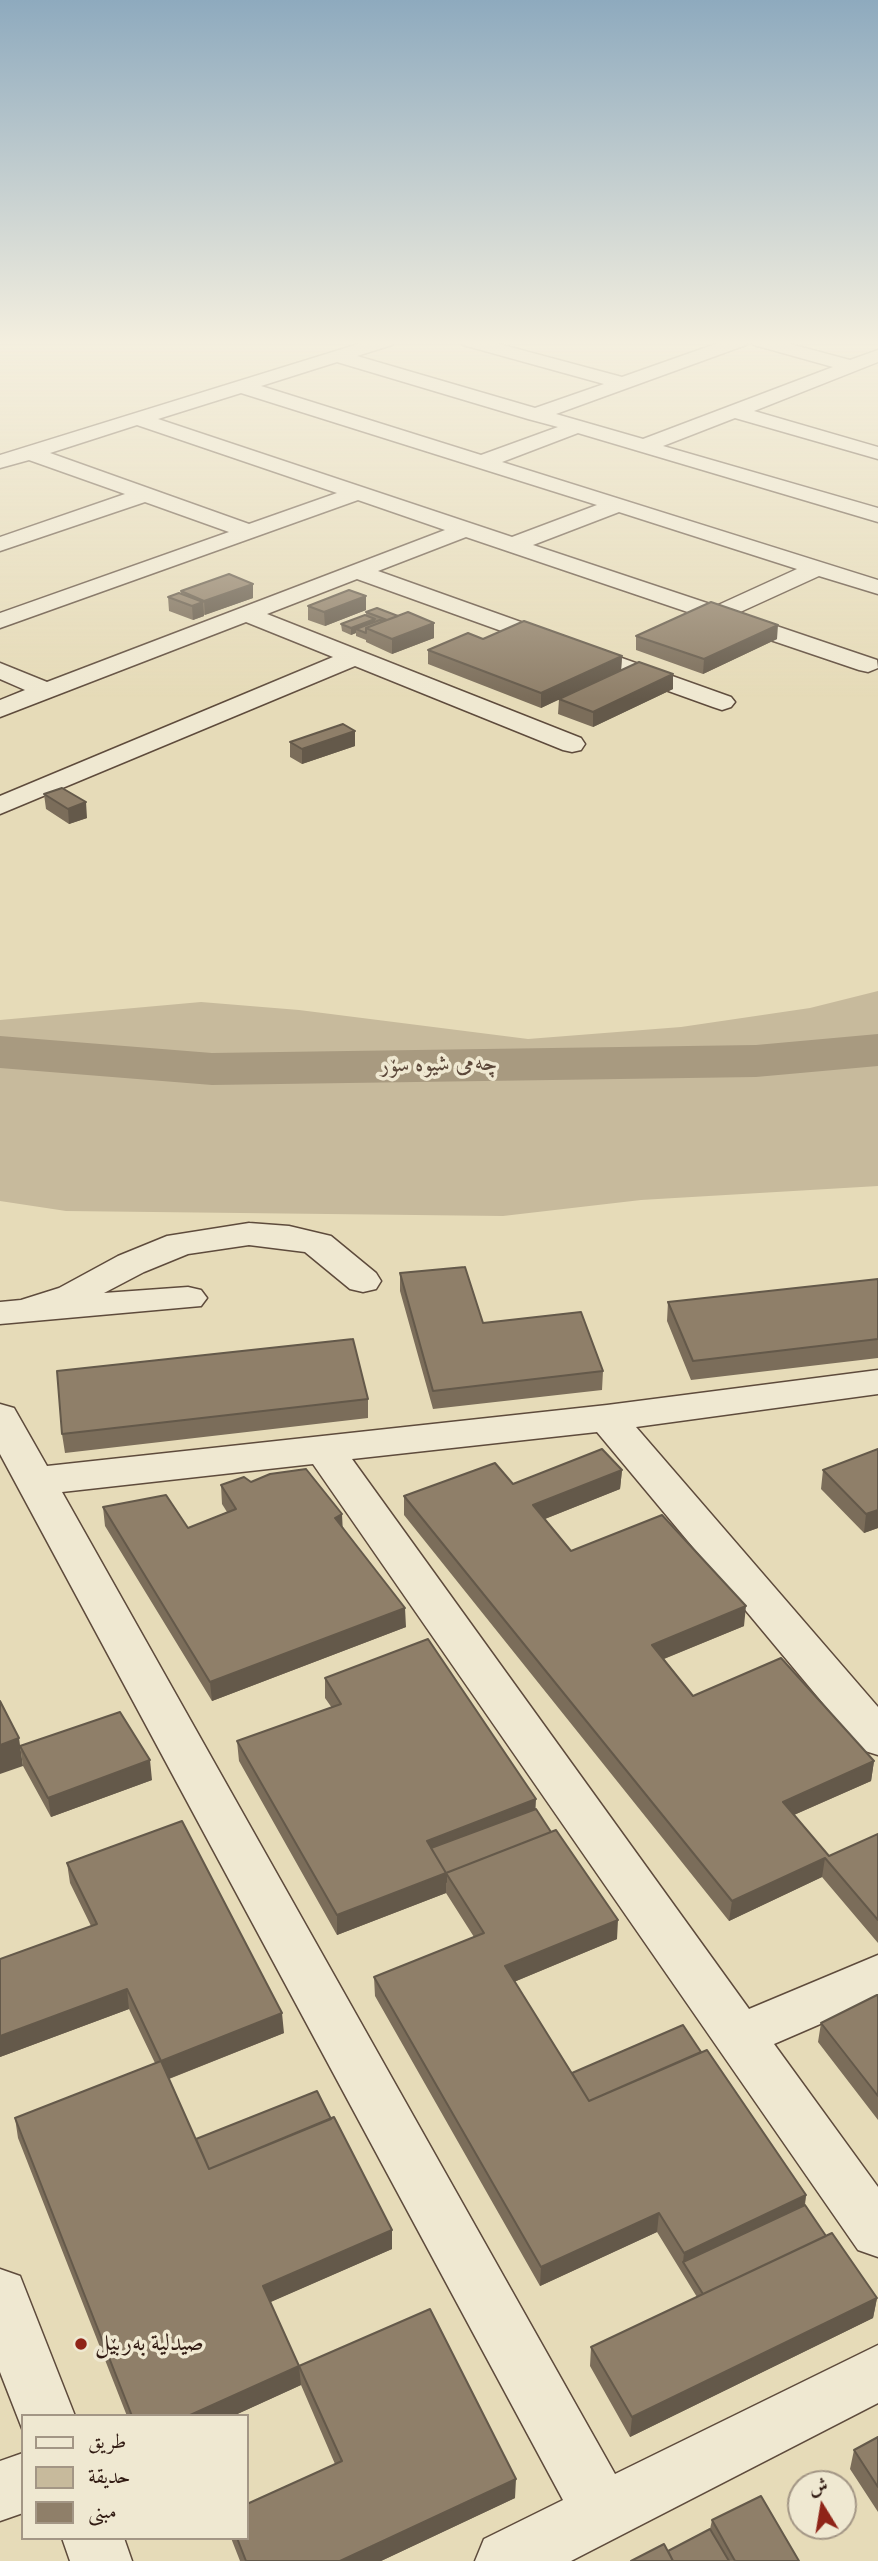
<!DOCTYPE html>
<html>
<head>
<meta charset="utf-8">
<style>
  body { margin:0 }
  #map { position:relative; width:878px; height:2561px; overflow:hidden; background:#e6dbb8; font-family:"IM FELL Great Primer",Amiri,serif }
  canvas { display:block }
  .legend { position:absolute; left:21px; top:2414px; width:228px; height:126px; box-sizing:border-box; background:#efe8d1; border:2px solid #a39685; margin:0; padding:9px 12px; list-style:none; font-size:21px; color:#311b13 }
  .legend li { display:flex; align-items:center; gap:14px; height:35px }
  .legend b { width:35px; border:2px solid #a39685 }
  .north { position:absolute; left:787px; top:2470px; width:70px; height:70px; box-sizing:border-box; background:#efe8d1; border:2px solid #a39685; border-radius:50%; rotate:349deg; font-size:19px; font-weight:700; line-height:28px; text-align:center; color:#311b13 }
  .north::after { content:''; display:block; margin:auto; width:24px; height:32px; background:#8f2418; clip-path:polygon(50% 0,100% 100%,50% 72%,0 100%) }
</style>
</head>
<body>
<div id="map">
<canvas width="878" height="2561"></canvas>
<ul class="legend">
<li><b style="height:9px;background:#efe8d1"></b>طريق</li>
<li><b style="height:19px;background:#c7ba9c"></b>حديقة</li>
<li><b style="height:19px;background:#8f7f69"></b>مبنى</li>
</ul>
<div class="north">ش</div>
</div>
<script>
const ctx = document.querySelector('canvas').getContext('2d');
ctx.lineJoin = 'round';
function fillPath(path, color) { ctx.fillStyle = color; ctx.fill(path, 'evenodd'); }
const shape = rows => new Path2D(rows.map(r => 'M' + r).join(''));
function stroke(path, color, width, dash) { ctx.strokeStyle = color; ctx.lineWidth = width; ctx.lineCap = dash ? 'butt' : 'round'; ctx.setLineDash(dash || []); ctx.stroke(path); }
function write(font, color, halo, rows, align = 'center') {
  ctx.font = font + ' "IM FELL Great Primer",Amiri,serif'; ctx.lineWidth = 7; ctx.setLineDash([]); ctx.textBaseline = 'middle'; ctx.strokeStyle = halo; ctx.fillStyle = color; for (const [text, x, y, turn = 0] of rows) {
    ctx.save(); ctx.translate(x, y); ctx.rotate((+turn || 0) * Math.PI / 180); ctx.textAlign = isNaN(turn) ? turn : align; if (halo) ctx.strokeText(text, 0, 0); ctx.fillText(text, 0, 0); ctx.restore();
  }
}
fillPath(shape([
  [878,991,878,1186,641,1200,503,1216,66,1211,0,1201,0,1020,201,1002,299,1010,528,1039,681,1027,810,1008]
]), '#c7ba9c');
fillPath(shape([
  [878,1034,878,1066,756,1077,212,1085,0,1068,0,1036,212,1053,756,1045,878,1034]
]), '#a89a80');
const minor = shape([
  [368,341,395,341,392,345,357,356,535,408,604,384,463,345,460,341,488,341,622,377,724,341,749,341,746,345,556,414,643,439,833,367,754,345,751,341,779,341,850,360,878,350,878,362,754,411,878,447,878,459,735,418,663,446,878,508,878,522,578,433,502,462,878,580,878,594,819,576,738,613,877,660,878,668,868,672,859,670,466,537,378,571,731,697,735,702,731,707,722,710,713,707,357,579,267,614,581,738,585,744,581,750,572,752,563,750,355,666,0,814,0,796,333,657,246,622,0,717,0,700,25,690,0,679,0,663,47,682,445,530,358,500,0,628,0,613,229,532,145,502,0,551,0,537,125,494,29,460,0,468,0,455,368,341],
  [337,362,528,419,558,427,481,455,261,386,337,362],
  [241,393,597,505,512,537,158,419,241,393],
  [137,425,337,493,249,524,50,453,137,425],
  [619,512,797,569,716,606,533,545,619,512],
  [249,1223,289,1226,331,1236,376,1273,381,1281,376,1289,363,1292,350,1289,305,1252,249,1245,188,1254,144,1272,104,1293,188,1287,201,1290,207,1298,201,1306,0,1324,0,1302,21,1300,59,1288,118,1256,167,1236,249,1223],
  [878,1370,878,1394,636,1427,878,1707,878,1755,862,1750,597,1432,352,1459,749,2009,878,1955,878,1999,774,2044,878,2187,878,2257,858,2250,313,1464,62,1492,615,2474,878,2345,878,2403,571,2561,475,2561,484,2539,563,2500,0,1454,0,1404,14,1408,47,1466,607,1405,878,1370],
  [0,2269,20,2276,75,2416,23,2416,23,2431,0,2372,0,2269],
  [23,2453,23,2513,0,2521,0,2461,23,2453],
  [62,2538,124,2538,132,2561,70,2561,62,2538]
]);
stroke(minor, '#5e4b3c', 3);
fillPath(minor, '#efe8d1');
fillPath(shape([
  [253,584,253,598,204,615,204,616,193,620,169,611,168,597,181,594,181,591],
  [308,606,366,610,325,626,308,620],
  [366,612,398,616,434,623,434,638,392,654,366,642,366,640,356,636,356,633,351,635,342,631,341,624,366,615],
  [636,636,777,639,703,674,636,650],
  [483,639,622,656,621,670,673,674,673,689,593,727,558,714,559,699,541,708,428,664,428,650],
  [290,742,355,746,302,764,290,757],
  [44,794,87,818,69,824,46,809],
  [400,1273,483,1323,603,1371,602,1390,433,1409,400,1291],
  [878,1279,878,1358,691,1380,667,1321,668,1302],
  [368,1399,368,1418,65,1453,62,1434],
  [878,1449,878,1528,864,1533,821,1489,823,1470],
  [622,1470,620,1489,545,1519,571,1551,744,1626,664,1659,693,1696,874,1761,871,1781,794,1815,829,1856,878,1834,878,1943,822,1877,729,1921,404,1515,404,1496],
  [251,1482,343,1527,406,1627,212,1701,105,1526,103,1507,188,1528,227,1512,222,1504,221,1485],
  [325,1678,536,1809,617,1939,514,1982,572,2073,701,2052,806,2195,805,2205,826,2236,877,2298,873,2318,630,2437,590,2366,591,2347,697,2297,657,2232,540,2286,375,1996,374,1977,474,1937,446,1893,337,1935,239,1761,237,1741,332,1708,325,1698],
  [20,1746,152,1780,51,1817,23,1766],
  [67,1863,284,2033,169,2079,196,2139,392,2249,270,2302,299,2366,515,2498,381,2561,240,2561,231,2538,247,2538,335,2464,301,2385,233,2416,127,2416,18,2138,15,2118,155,2063,129,2009,0,2057,0,1959,91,1926,70,1883],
  [878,1995,878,2120,818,2042,821,2023],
  [878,2437,878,2512,850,2469,854,2450],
  [712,2520,799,2561,631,2561,668,2551,710,2529]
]), '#7b6d5a');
fillPath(shape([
  [253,584,253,598,205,615,204,601],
  [366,596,366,610,325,626,324,612],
  [203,602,204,616,193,620,192,606],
  [375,619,375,626,356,629,356,633,351,635,351,628],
  [434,623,434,638,392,654,392,639],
  [778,625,777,639,703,674,704,659],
  [622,656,621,671,541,708,541,693],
  [673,674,673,689,593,727,593,712],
  [355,731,355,746,302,764,302,749],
  [86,802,87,818,69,824,68,809],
  [622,1470,620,1489,532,1524,533,1505],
  [878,1510,878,1528,864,1533,866,1514],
  [342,1514,343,1534,335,1518],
  [746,1606,744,1626,651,1664,652,1645],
  [405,1608,406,1627,212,1701,210,1682],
  [19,1738,23,1766,0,1774,0,1745],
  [150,1760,152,1780,51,1817,48,1798],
  [874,1761,871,1781,780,1821,783,1802],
  [536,1799,535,1819,432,1858,427,1841],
  [825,1858,822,1877,729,1921,732,1901],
  [446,1873,446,1893,337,1935,337,1915],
  [618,1920,617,1939,504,1986,505,1966],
  [127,1989,129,2009,0,2057,0,2036],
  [282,2013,284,2033,163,2081,161,2061],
  [806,2195,803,2215,683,2262,684,2253],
  [659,2213,657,2232,540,2286,541,2267],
  [392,2230,392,2249,264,2305,263,2286],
  [877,2298,873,2318,630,2437,632,2417],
  [299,2366,301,2385,233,2416,188,2416],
  [516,2479,515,2498,381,2561,340,2561]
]), '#64594a');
const building = shape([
  [229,574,253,584,204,601,181,591,229,574],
  [349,590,366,596,324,612,308,606,349,590],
  [179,593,203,602,192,606,168,597,179,593],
  [711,602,778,625,704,659,636,636,711,602],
  [377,608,398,616,387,620,366,612,377,608],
  [408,612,434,623,392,639,366,628,408,612],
  [365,615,375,619,351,628,341,624,365,615],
  [380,620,384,621,366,628,366,633,356,629,380,620],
  [524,621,622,656,541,693,428,650,468,633,483,639,524,621],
  [639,662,673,674,593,712,559,699,639,662],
  [343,724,355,731,302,749,290,742,343,724],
  [62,788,86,802,68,809,44,794,62,788],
  [465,1267,483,1323,581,1312,603,1371,433,1391,400,1273,465,1267],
  [878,1279,878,1339,693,1361,668,1302,878,1279],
  [353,1339,368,1399,62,1434,57,1371,353,1339],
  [602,1449,622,1470,533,1505,571,1551,662,1515,746,1606,652,1645,693,1696,781,1658,874,1761,783,1802,829,1856,878,1834,878,1920,825,1858,732,1901,404,1496,495,1463,513,1484,602,1449],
  [878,1449,878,1510,866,1514,823,1470,878,1449],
  [306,1469,342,1514,335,1518,405,1608,210,1682,103,1507,166,1495,188,1528,236,1509,221,1485,244,1477,251,1482,270,1474,306,1469],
  [428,1639,536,1799,427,1841,446,1873,337,1915,237,1741,341,1704,325,1678,428,1639],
  [0,1701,19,1738,0,1745,0,1701],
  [120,1712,150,1760,48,1798,20,1746,120,1712],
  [536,1809,551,1832,446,1873,446,1882,446,1873,431,1848,536,1809],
  [182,1821,282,2013,161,2061,127,1989,0,2036,0,1959,97,1924,67,1863,182,1821],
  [556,1830,618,1920,505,1966,589,2101,707,2050,806,2195,684,2253,659,2213,541,2267,374,1977,484,1933,446,1873,556,1830],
  [877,1995,878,1995,878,2096,821,2023,877,1995],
  [683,2025,701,2052,589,2101,572,2073,683,2025],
  [161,2061,209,2169,334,2117,392,2230,263,2286,299,2366,188,2416,132,2416,15,2118,161,2061],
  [317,2091,331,2119,209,2169,196,2139,317,2091],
  [805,2205,826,2236,703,2294,683,2262,805,2205],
  [832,2233,877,2298,632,2417,591,2347,832,2233],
  [430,2309,516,2479,340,2561,246,2561,237,2538,247,2538,247,2504,342,2461,299,2366,430,2309],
  [878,2437,878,2487,854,2450,878,2437],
  [761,2496,799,2561,735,2561,712,2520,761,2496],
  [710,2529,729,2561,673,2561,668,2551,710,2529],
  [664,2544,673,2561,631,2561,664,2544]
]);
fillPath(building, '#8f7f69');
stroke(building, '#64594a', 2);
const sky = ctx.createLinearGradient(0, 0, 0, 699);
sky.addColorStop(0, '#8eaabe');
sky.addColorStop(0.49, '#f4efdf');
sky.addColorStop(1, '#f4efdf00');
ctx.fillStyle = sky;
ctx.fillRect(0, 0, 878, 699);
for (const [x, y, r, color] of [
  [81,2344,7,"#8f2418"]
]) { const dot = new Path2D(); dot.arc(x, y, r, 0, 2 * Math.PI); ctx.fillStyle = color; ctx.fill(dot); stroke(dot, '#efe8d1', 2.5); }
write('italic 23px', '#5b4739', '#efe8d1', [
  ["چەمی شیوە سۆر",439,1065,-1]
]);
write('24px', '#311b13', '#efe8d1', [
  ["صيدلية بەربێل",95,2344]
], 'left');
</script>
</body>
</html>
